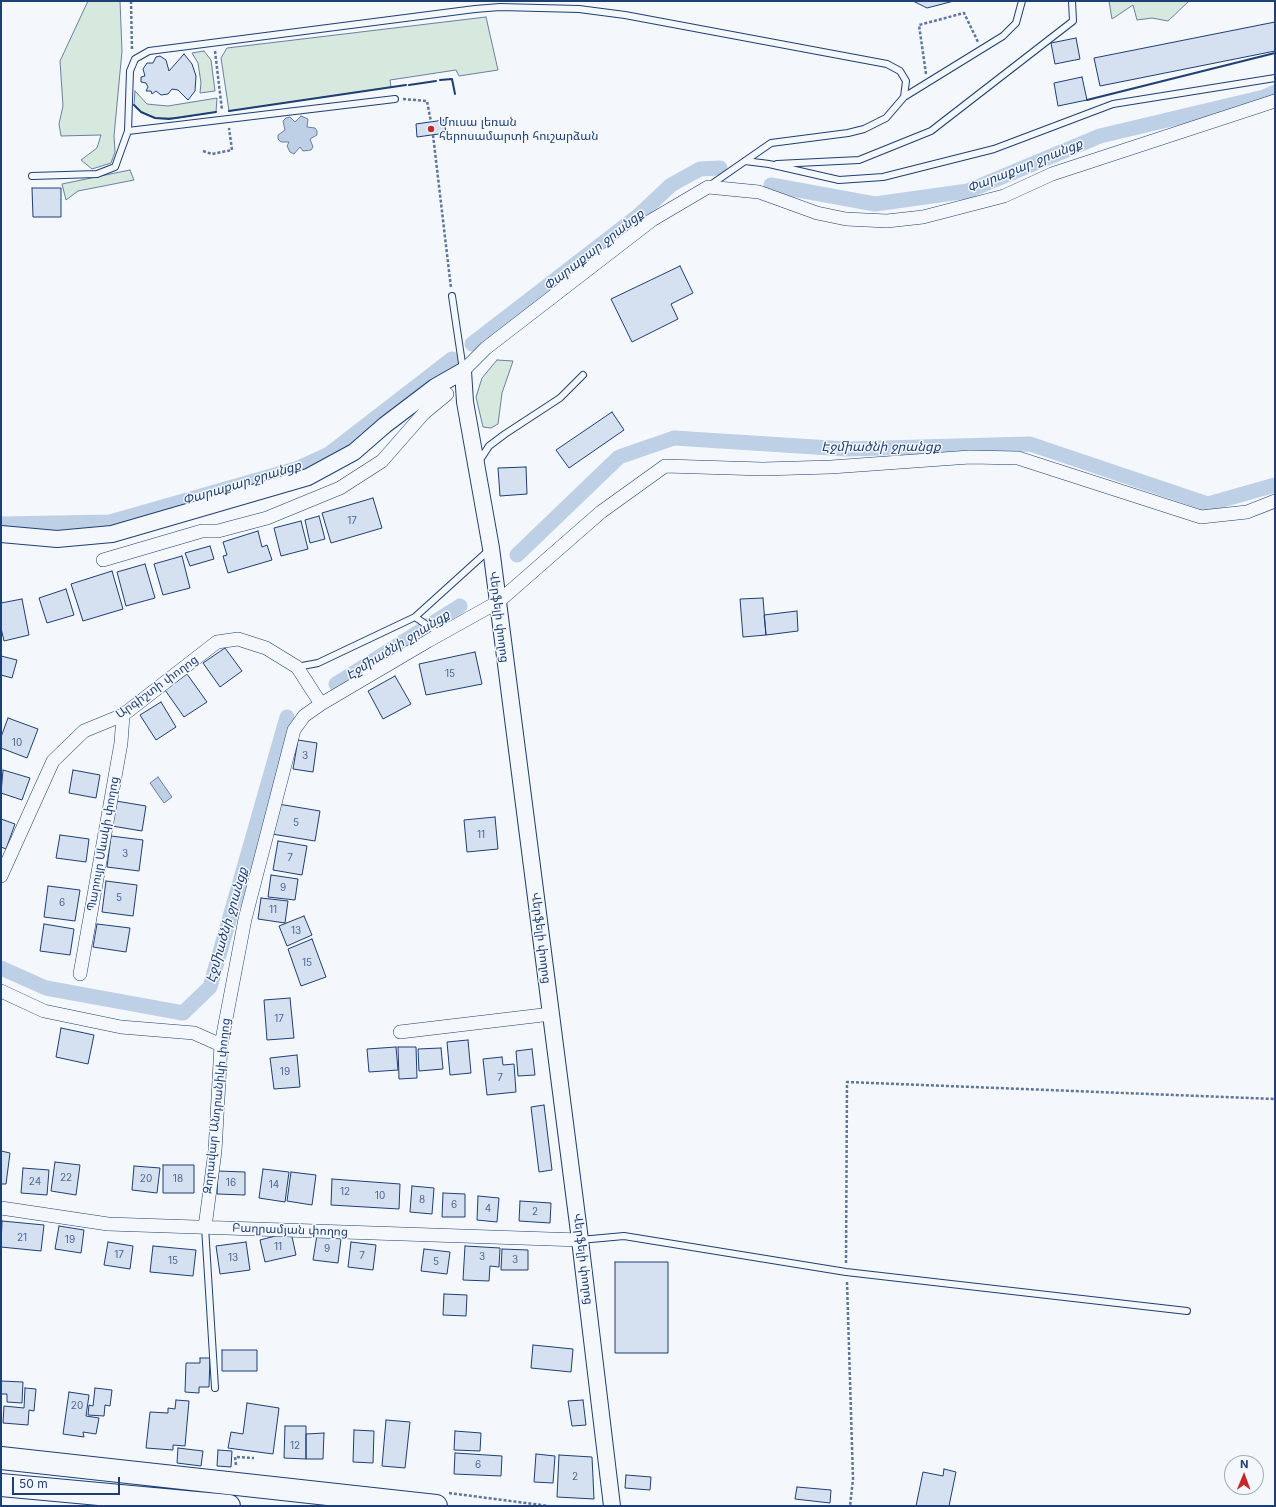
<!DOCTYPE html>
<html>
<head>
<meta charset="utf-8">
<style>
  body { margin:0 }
  #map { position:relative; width:1276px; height:1507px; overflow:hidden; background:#f4f7fb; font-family:Inter,sans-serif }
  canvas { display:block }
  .frame { position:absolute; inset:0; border:2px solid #1d3f73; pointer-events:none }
  .north { position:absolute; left:1224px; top:1455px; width:40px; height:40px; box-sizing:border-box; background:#f4f7fb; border:1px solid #9eadc5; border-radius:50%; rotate:1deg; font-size:11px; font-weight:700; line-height:16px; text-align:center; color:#1d3f73 }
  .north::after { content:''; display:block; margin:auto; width:14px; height:18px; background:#c62828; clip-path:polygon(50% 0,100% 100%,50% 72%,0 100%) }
  .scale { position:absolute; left:12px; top:1477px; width:108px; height:18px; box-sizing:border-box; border:2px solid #1d3f73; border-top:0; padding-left:5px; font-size:12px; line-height:14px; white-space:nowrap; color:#1d3f73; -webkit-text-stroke:3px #f4f7fb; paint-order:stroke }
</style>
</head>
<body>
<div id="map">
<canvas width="1276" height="1507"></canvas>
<div class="frame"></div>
<div class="north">N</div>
<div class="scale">50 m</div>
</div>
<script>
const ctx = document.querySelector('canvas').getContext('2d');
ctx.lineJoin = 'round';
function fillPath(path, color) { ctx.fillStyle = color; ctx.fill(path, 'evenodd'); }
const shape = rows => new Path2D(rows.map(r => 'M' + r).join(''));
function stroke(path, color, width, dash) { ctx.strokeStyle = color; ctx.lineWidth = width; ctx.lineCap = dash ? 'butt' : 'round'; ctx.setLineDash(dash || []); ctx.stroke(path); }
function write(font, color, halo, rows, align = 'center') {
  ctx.font = font + ' Inter,"Noto Sans Armenian",sans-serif'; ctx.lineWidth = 3; ctx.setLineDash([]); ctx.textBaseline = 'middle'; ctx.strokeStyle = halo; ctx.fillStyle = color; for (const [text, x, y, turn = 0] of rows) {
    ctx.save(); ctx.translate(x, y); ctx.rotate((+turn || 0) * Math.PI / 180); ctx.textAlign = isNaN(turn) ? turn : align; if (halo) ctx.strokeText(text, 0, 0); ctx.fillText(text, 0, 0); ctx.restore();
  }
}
const green = shape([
  [88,1,120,1,122,51,114,136,115,152,111,163,92,169,81,160,97,148,101,135,61,136,59,124,63,106,60,61,88,1],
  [1109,1,1189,1,1168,21,1152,18,1137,20,1133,5,1112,19,1109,1],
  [486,17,498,70,459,76,456,70,390,80,391,87,229,111,221,58,227,48,486,17],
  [204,51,211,60,215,91,200,93,201,83,198,63,192,53,204,51],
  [135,91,147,104,157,105,168,106,217,98,216,112,178,118,155,118,141,112,134,105,135,91],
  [130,170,134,180,78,191,66,200,62,184,130,170],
  [497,360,513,361,502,393,498,424,491,428,483,427,476,397,482,378,497,360]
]);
fillPath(green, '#d7e8df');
stroke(green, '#687fa3', 1);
const water = shape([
  [301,116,308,119,307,127,315,128,317,131,317,135,310,139,313,147,311,150,303,151,300,147,294,154,290,152,287,146,289,142,281,142,278,139,278,135,285,130,283,121,286,118,290,117,295,122,301,116],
  [158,777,172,797,164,803,150,783,158,777]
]);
fillPath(water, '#bed0e5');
stroke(water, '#687fa3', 1);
stroke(shape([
  [771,185,875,204,968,191,1100,136,1264,97,1275,92],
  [472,344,638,216,671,185,700,169,720,168],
  [1,524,110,522,296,469,329,454,452,359],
  [517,555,619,457,674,438,846,449,1030,444,1208,504,1275,485],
  [336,684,460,606],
  [1,968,46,988,183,1013,210,987,287,717]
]), '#bed0e5', 15);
const building = shape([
  [913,1,954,1,927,8,913,1],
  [1275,22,1275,51,1100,86,1094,58,1275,22],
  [1076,38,1080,59,1055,64,1051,43,1076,38],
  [184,54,192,64,196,76,195,91,188,100,178,90,172,89,168,94,161,95,156,91,152,94,151,91,146,91,148,87,146,83,141,82,141,77,145,76,143,69,147,63,153,63,156,57,160,56,166,60,169,71,184,54],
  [1082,77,1087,100,1058,106,1054,83,1082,77],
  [444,120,446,133,417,137,416,124,444,120],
  [32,188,61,188,61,217,33,217,32,188],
  [680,266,693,293,671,304,678,319,632,342,611,299,680,266],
  [612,412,624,430,569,468,556,450,612,412],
  [526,467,527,494,500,496,498,468,526,467],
  [373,498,382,528,331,543,322,513,373,498],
  [319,516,325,539,310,543,305,520,319,516],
  [301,521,308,549,281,556,274,528,301,521],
  [258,531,262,547,267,545,272,560,228,573,223,556,227,555,223,542,258,531],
  [210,546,214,559,190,566,185,553,210,546],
  [182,556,190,588,163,595,154,564,182,556],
  [145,564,155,598,126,606,117,572,145,564],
  [112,571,123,609,83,621,71,584,112,571],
  [66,589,74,615,47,623,39,598,66,589],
  [763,598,766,635,743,637,740,599,763,598],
  [22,599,29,635,4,641,1,628,1,603,22,599],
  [797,611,798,631,766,635,764,615,797,611],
  [225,648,242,671,220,687,203,663,225,648],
  [475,652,482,684,426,695,419,664,475,652],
  [1,656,17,660,12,678,1,675,1,656],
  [187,674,207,702,184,717,165,690,187,674],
  [395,676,411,704,383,719,368,691,395,676],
  [161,702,176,727,156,740,140,715,161,702],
  [8,718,38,729,27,758,1,748,1,737,8,718],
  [298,740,317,743,313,772,293,769,298,740],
  [3,770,30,778,22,800,1,793,3,770],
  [73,770,100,775,96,798,69,793,73,770],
  [116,801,146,806,142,831,112,826,116,801],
  [278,804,320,811,315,841,272,834,278,804],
  [495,817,498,849,467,852,464,820,495,817],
  [1,819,15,824,6,849,1,847,1,819],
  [60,835,89,839,86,862,56,858,60,835],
  [111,836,143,840,139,871,107,867,111,836],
  [278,841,307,846,302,875,273,870,278,841],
  [271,875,298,879,295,900,268,897,271,875],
  [106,881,137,885,133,916,102,912,106,881],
  [48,886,80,890,75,921,44,917,48,886],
  [261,898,288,901,285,923,258,919,261,898],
  [304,916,312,935,287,946,279,926,304,916],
  [44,924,74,929,70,955,40,951,44,924],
  [97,924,130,928,126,952,93,947,97,924],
  [312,939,326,977,301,986,288,949,312,939],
  [290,998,294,1038,267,1040,264,1000,290,998],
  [61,1028,94,1035,88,1064,56,1057,61,1028],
  [468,1040,471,1073,450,1075,447,1042,468,1040],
  [396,1047,398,1070,369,1072,367,1049,396,1047],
  [398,1047,416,1047,417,1078,399,1079,398,1047],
  [441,1048,443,1069,419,1071,418,1049,441,1048],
  [532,1049,535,1075,518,1076,516,1051,532,1049],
  [297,1055,300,1087,274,1089,270,1058,297,1055],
  [502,1057,503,1065,514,1064,516,1092,487,1095,483,1059,502,1057],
  [544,1105,552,1170,539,1172,531,1107,544,1105],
  [1,1151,10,1153,6,1184,1,1184,1,1151],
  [55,1162,80,1165,76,1195,51,1191,55,1162],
  [163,1165,194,1165,194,1193,163,1193,163,1165],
  [134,1166,160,1168,157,1193,132,1190,134,1166],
  [23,1168,49,1170,47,1195,21,1193,23,1168],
  [263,1169,289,1172,285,1202,259,1198,263,1169],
  [218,1171,245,1172,245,1195,217,1194,218,1171],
  [291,1172,316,1175,312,1205,287,1201,291,1172],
  [332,1179,400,1184,399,1209,331,1205,332,1179],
  [412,1186,434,1188,432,1214,410,1212,412,1186],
  [443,1193,465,1194,465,1217,442,1217,443,1193],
  [478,1196,499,1198,497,1222,477,1220,478,1196],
  [520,1201,551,1203,550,1223,519,1221,520,1201],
  [2,1221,44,1225,41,1251,1,1247,2,1221],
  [59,1226,84,1230,81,1253,55,1249,59,1226],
  [291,1232,296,1255,265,1262,260,1240,291,1232],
  [317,1235,341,1239,338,1263,313,1260,317,1235],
  [108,1242,133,1246,130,1269,104,1265,108,1242],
  [246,1242,250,1270,220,1274,216,1246,246,1242],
  [351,1242,376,1245,373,1270,348,1267,351,1242],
  [153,1246,196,1250,193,1276,150,1272,153,1246],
  [465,1246,500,1248,499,1267,490,1266,489,1281,463,1280,465,1246],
  [424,1249,450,1252,447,1274,421,1271,424,1249],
  [502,1249,528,1250,528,1270,501,1270,502,1249],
  [615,1262,668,1262,668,1353,615,1353,615,1262],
  [444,1294,467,1295,466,1316,443,1315,444,1294],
  [533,1345,573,1349,571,1372,531,1368,533,1345],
  [222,1350,257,1350,257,1371,222,1371,222,1350],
  [200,1358,210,1358,209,1387,199,1387,199,1393,185,1392,186,1363,200,1363,200,1358],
  [1,1381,23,1382,22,1403,7,1402,7,1394,1,1394,1,1381],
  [25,1388,36,1389,34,1411,29,1410,28,1425,3,1423,4,1406,24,1408,25,1388],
  [95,1388,112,1390,110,1406,105,1405,104,1416,88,1415,89,1405,93,1406,95,1388],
  [69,1392,89,1395,86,1416,99,1418,96,1434,83,1432,84,1437,63,1434,69,1392],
  [176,1400,189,1401,185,1446,173,1445,173,1450,146,1448,150,1412,168,1413,168,1408,175,1409,176,1400],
  [583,1400,586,1425,572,1426,568,1401,583,1400],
  [247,1403,279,1408,273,1454,228,1448,231,1432,243,1434,247,1403],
  [386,1420,410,1422,405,1468,382,1466,386,1420],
  [285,1426,306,1426,306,1459,284,1458,285,1426],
  [354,1430,374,1431,373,1463,353,1462,354,1430],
  [455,1431,481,1433,480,1451,454,1450,455,1431],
  [324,1433,323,1459,306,1459,306,1434,324,1433],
  [178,1448,203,1451,201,1466,177,1463,178,1448],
  [218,1450,232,1451,231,1467,217,1466,218,1450],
  [455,1453,502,1456,501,1476,454,1474,455,1453],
  [536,1454,555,1456,553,1483,534,1482,536,1454],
  [559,1455,592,1457,594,1499,557,1497,559,1455],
  [944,1469,956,1472,949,1506,916,1506,923,1472,943,1476,944,1469],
  [626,1475,651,1477,650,1490,625,1488,626,1475],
  [797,1487,831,1490,830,1503,795,1499,797,1487]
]);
fillPath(building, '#d5e0f0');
stroke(building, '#1d3f73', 1);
const service = shape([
  [904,97,1003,36,1016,23,1022,1],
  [395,99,128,131,130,71,135,59,149,51,475,9,500,7,579,9,625,15,887,64,900,71,906,81,904,97,886,118,864,129,848,133,771,143,709,186],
  [745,161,769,164,839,180,883,177,994,149,1113,104,1275,78],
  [777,164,859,160,931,131,1073,21,1072,1],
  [32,176,97,174,115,167,128,131],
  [452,296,463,370],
  [478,463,489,446,505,434,560,398,583,375],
  [415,617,440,634],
  [297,667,318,663,415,617,489,550],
  [205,1227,215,1388],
  [580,1240,624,1236,846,1272,1187,1311]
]);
const minor = shape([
  [463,371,486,348,652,220,708,187,759,192,817,213,846,219,887,221,923,217,1004,196,1052,174,1275,101],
  [103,560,202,531,218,531,267,518,340,488,382,461,424,413,447,394],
  [1,876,53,761,84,731,123,715,217,642,238,639,266,648,297,667,321,704],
  [80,974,121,743,123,715],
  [1,991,44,1011,121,1027,194,1033,221,1045],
  [400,1032,551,1014],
  [1,1208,108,1224,580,1240],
  [205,1227,215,1151,221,1045,245,919,294,730,304,716,321,704,428,641,498,602,601,512,665,466,763,469,831,467,970,457,1018,458,1201,517,1247,512,1275,501]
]);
const tertiary = shape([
  [1,534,57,539,112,534,308,477,354,452,385,425,435,387,463,371,465,402,491,548,498,602,580,1240,612,1506]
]);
const trunk = shape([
  [1,1458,436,1506],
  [1,1485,229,1506]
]);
stroke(service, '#1d3f73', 8);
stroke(minor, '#1d3f73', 14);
stroke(tertiary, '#1d3f73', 18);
stroke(trunk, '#1d3f73', 24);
stroke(shape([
  [131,1,132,51],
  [215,51,222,110],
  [926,74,919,25,964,13,978,42],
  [403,99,427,101,431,122],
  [433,135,451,288],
  [203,151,212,154,232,150,229,128],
  [846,1263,847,1082,1275,1099],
  [847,1282,853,1479,850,1506],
  [236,1465,235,1457,254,1458],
  [449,1493,549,1506]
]), '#5e769c', 2.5, [3, 2]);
stroke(service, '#f4f7fb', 6);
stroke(minor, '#f4f7fb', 13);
stroke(tertiary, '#f4f7fb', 16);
stroke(trunk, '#f4f7fb', 22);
stroke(shape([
  [440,80,452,79,455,94],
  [409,85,436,81],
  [1087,100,1275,53],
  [134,105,141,112,155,118,169,119,216,112],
  [229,111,406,85]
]), '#1d3f73', 2);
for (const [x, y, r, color] of [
  [431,129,4,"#c62828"]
]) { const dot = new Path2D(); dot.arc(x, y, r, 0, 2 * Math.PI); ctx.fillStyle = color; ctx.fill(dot); stroke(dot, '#f4f7fb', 1.5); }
write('10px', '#4b6792', null, [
  ["17",352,521],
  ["15",450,674],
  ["10",17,743],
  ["3",305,756],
  ["5",296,823],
  ["11",481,835],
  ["3",125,854],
  ["7",290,858],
  ["9",283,888],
  ["5",119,898],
  ["6",62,903],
  ["11",273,910],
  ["13",296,931],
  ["15",307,963],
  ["17",279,1019],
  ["19",285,1072],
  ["7",500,1078],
  ["22",66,1178],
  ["20",146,1179],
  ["18",178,1179],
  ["24",35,1182],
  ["16",231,1183],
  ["14",274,1185],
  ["12",345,1192],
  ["10",380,1196],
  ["8",422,1200],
  ["6",454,1205],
  ["4",488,1209],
  ["2",535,1212],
  ["21",22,1238],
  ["19",70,1240],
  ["11",278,1247],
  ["9",327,1249],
  ["17",119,1255],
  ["7",362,1256],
  ["3",482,1257],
  ["13",233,1258],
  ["3",515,1260],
  ["15",173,1261],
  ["5",436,1262],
  ["20",77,1406],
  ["12",295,1446],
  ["6",478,1465],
  ["2",575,1477]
]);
write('12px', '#1d3f73', '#f4f7fb', [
  ["Մուսա լեռան",439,122],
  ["հերոսամարտի հուշարձան",439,136]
], 'left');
write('12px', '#1d3f73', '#f4f7fb', [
  ["Վերֆելի փողոց",499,617,83],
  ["Արգիշտի փողոց",157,687,-36],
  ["Պարույր Սևակի փողոց",103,844,-80],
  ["Վերֆելի փողոց",541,938,83],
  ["Զորավար Անդրանիկի փողոց",217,1106,-84],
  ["Բաղրամյան փողոց",290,1230,2],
  ["Վերֆելի փողոց",583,1259,83]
]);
write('italic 13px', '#1d3f73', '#f4f7fb', [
  ["Փարաքար ջրանցք",1025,166,-22],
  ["Փարաքար ջրանցք",594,250,-38],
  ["Էջմիածնի ջրանցք",881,447],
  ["Փարաքար ջրանցք",242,483,-17],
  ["Էջմիածնի ջրանցք",398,645,-32],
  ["Էջմիածնի ջրանցք",227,925,-74]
]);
</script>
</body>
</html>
